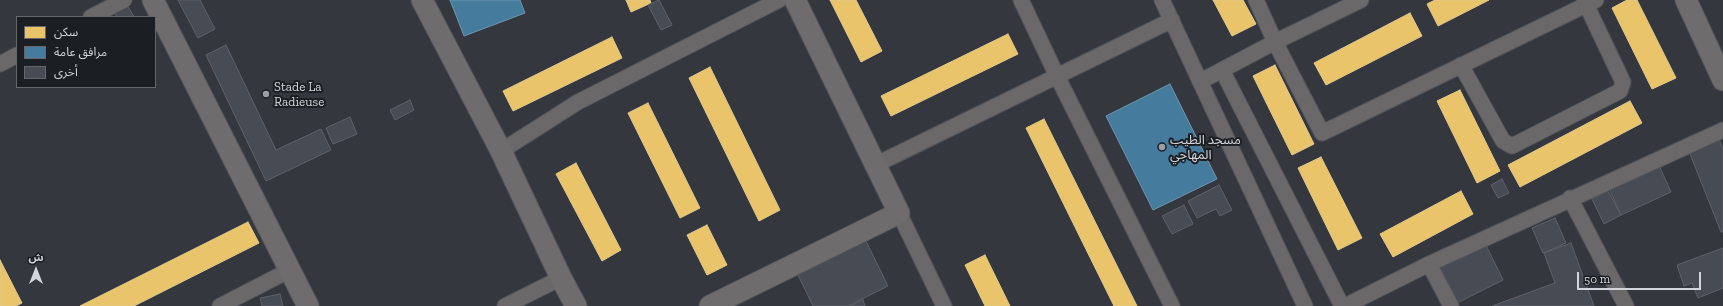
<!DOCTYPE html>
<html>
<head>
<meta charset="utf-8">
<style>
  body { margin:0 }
  #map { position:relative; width:1723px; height:306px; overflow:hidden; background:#34373e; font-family:"Zilla Slab","Noto Sans Arabic",serif }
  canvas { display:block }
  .legend { position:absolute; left:16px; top:16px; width:140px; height:72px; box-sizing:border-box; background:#1b1e22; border:1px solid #64686c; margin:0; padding:5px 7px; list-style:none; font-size:12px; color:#d2d6dc }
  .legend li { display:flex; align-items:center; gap:8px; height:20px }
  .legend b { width:20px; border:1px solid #64686c }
  .north { position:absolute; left:16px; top:250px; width:40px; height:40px; -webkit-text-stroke:3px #1b1e22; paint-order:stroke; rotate:0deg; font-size:11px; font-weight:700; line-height:16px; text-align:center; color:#d2d6dc }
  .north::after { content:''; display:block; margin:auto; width:14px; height:18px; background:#d2d6dc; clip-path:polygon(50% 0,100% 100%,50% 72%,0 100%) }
  .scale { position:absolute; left:1577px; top:272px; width:124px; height:18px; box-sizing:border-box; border:2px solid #d2d6dc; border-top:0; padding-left:5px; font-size:12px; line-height:14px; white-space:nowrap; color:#d2d6dc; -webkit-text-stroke:3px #1b1e22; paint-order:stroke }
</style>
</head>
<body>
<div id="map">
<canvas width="1723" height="306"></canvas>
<ul class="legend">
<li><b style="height:11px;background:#e9c46a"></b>سكن</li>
<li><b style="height:11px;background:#457b9d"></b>مرافق عامة</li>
<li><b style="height:11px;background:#474b54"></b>أخرى</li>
</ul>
<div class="north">ش</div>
<div class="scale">50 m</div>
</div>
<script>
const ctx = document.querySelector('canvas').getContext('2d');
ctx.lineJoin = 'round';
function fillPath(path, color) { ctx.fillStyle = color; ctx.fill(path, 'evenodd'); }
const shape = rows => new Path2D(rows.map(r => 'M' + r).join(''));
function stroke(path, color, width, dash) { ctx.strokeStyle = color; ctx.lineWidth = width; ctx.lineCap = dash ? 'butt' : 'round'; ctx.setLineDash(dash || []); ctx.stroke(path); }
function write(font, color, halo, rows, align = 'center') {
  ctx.font = font + ' "Zilla Slab","Noto Sans Arabic",serif'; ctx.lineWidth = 4; ctx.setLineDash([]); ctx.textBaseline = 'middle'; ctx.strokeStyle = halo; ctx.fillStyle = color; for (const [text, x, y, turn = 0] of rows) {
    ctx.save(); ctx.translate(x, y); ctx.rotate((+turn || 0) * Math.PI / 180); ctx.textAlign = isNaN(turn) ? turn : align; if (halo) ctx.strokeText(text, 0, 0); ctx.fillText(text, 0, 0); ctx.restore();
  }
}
const homes = shape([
  [626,0,650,0,651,3,631,12,626,0],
  [830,0,856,0,882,51,861,62,830,0],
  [1213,0,1243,0,1256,24,1232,36,1213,0],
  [1435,0,1489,0,1438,26,1427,4,1435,0],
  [1627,0,1637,0,1676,78,1652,89,1612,8,1627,0],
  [1410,13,1422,36,1326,85,1314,63,1410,13],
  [1008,34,1018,54,891,116,881,96,1008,34],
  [612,37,622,58,513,111,503,91,612,37],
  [1275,65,1314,144,1292,155,1253,76,1275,65],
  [710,67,780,210,759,221,689,78,710,67],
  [1460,90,1500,171,1477,183,1437,101,1460,90],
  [1630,101,1642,123,1520,187,1508,165,1630,101],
  [648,103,700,208,680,218,628,113,648,103],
  [1044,119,1137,306,1114,306,1026,128,1044,119],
  [1321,157,1362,238,1338,250,1298,168,1321,157],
  [576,163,621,250,602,261,556,174,576,163],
  [1461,191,1473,214,1393,257,1380,234,1461,191],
  [248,222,259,243,134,306,80,306,248,222],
  [707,225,727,265,707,275,687,235,707,225],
  [985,255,1010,306,985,306,965,265,985,255],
  [0,260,22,303,16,306,0,306,0,260]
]);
fillPath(homes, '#e9c46a');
stroke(homes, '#e2c98c', 1);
const public = shape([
  [450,0,520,0,525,13,464,36,450,0],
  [1170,84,1217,179,1153,210,1106,116,1170,84]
]);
fillPath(public, '#457b9d');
stroke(public, '#6f96b0', 1);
const building = shape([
  [178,0,200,0,215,29,198,38,178,0],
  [659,0,672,25,661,30,648,5,659,0],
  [126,3,134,17,117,17,113,10,126,3],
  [226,45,276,150,321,129,331,150,266,181,206,55,226,45],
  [410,100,414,110,395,120,390,110,410,100],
  [350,117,357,134,333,144,326,128,350,117],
  [1718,137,1723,149,1723,232,1721,232,1688,149,1718,137],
  [1658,163,1671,192,1621,215,1608,186,1658,163],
  [1502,179,1509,193,1498,198,1491,185,1502,179],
  [1219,185,1232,210,1220,216,1216,209,1197,218,1188,201,1219,185],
  [1608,191,1621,215,1604,224,1592,199,1608,191],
  [1184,205,1193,224,1172,234,1162,216,1184,205],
  [1555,218,1566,243,1543,253,1532,228,1555,218],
  [865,239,888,286,848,306,813,306,797,273,865,239],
  [1485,243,1503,280,1457,303,1438,267,1485,243],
  [1571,243,1594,306,1492,306,1555,283,1544,253,1571,243],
  [1723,248,1723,288,1698,298,1692,283,1684,286,1677,265,1723,248],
  [280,294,283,306,262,306,260,298,280,294],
  [863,300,865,306,850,306,863,300]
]);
fillPath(building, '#474b54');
stroke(building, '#5f6167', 1);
const street = shape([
  [1021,0,1057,76,1172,306],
  [1162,0,1305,306],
  [1256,0,1275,42,1361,0],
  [91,17,124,0],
  [0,64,17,55],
  [1461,65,1503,141,1512,146,1620,91,1623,82,1584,0],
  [1222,70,1342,306],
  [1201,81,1275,42,1322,133,1596,0],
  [501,151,578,102,779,0],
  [875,165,1172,20],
  [1570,198,1626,306],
  [899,213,944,306],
  [1429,264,1451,306],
  [220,306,290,270],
  [505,306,561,278],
  [1345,306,1429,264,1723,130]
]);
const secondary = shape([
  [153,0,308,306],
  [422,0,501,151,561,278,576,306],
  [1686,0,1723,80],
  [710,306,899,213,795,0]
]);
stroke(street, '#51545a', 17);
stroke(secondary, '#51545a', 23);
stroke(street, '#6a6869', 15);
stroke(secondary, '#6e6c6d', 21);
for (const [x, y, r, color] of [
  [266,94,4,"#9b9ea5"],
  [1162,147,4,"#9b9ea5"]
]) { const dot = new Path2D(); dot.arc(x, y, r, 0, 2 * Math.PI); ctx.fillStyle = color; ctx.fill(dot); stroke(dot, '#1b1e22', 1.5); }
write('13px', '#d2d6dc', '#1b1e22', [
  ["Stade La",274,87],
  ["Radieuse",274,102],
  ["مسجد الطيب",1170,140],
  ["المهاجي",1170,155]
], 'left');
</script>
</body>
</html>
